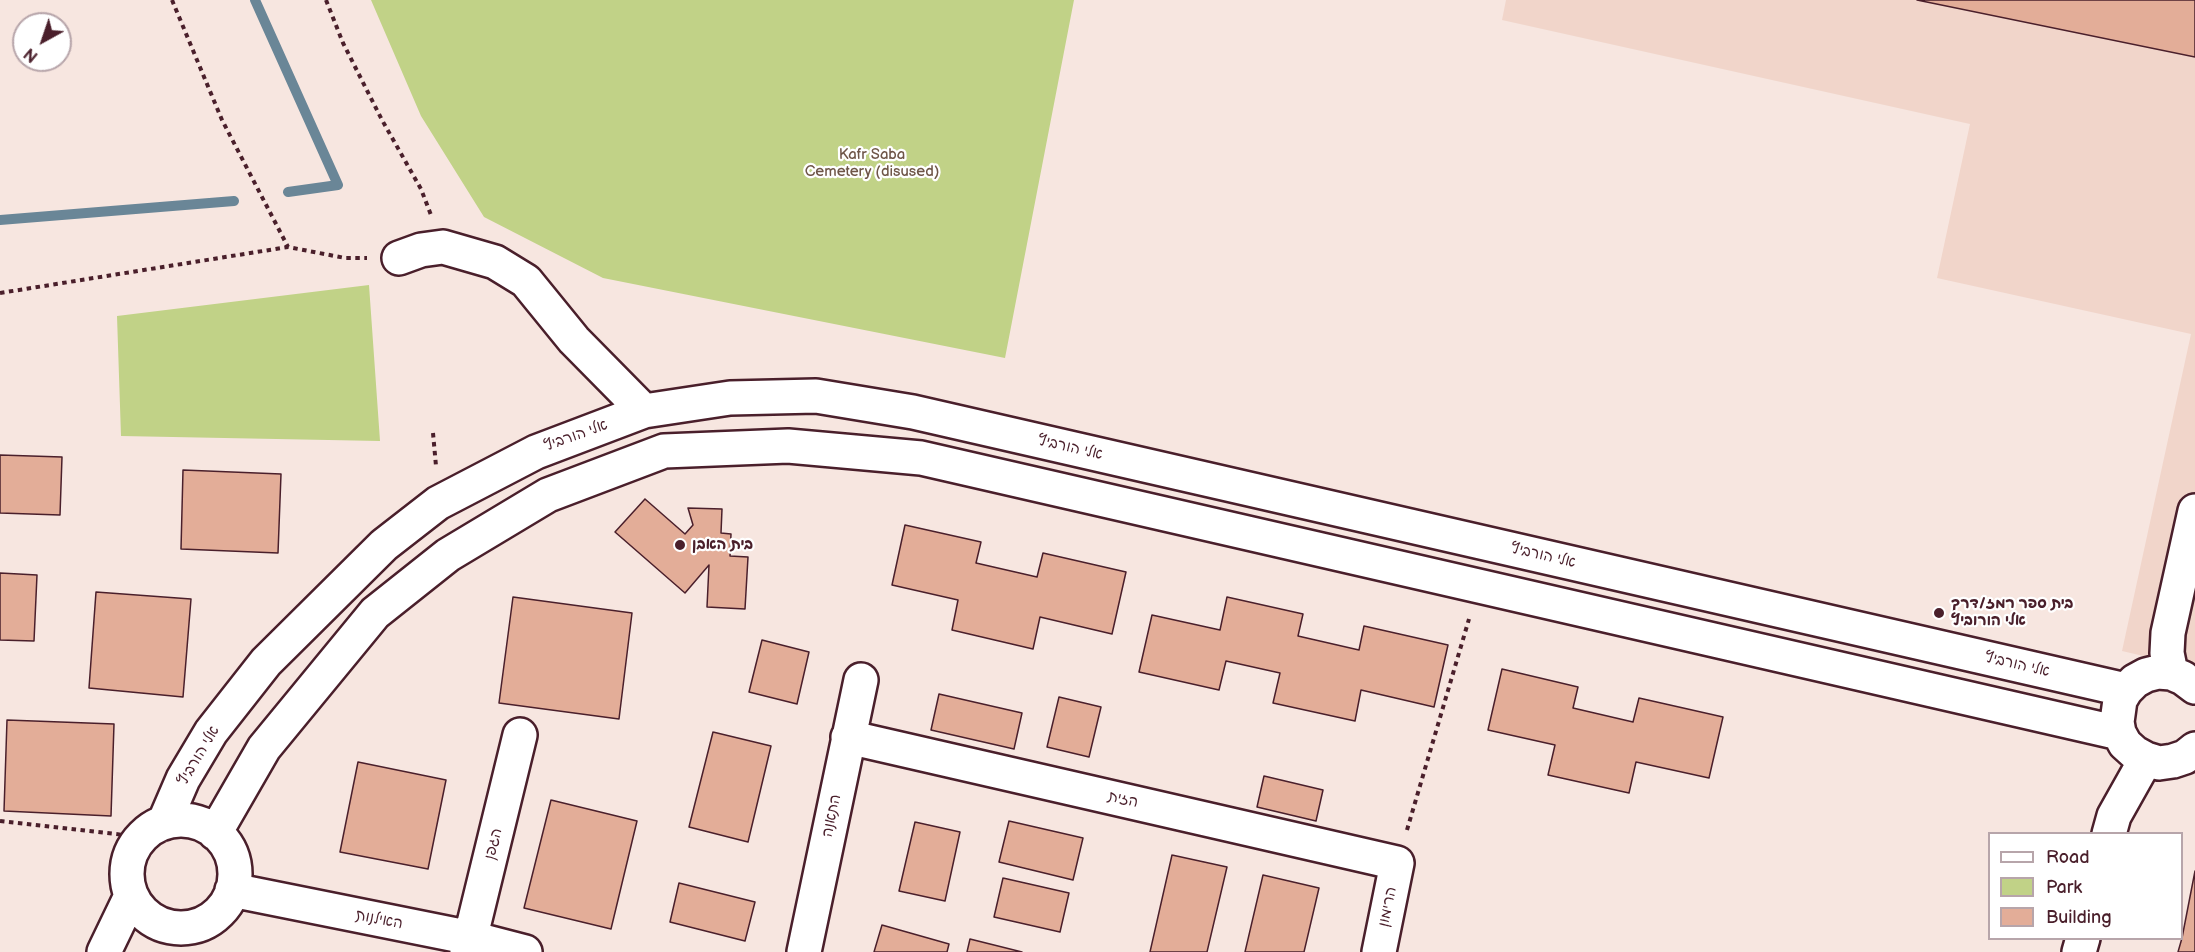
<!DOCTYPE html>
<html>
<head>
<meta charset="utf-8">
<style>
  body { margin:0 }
  #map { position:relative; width:2195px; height:952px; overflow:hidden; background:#f7e6e0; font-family:"Balsamiq Sans",sans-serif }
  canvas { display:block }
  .legend { position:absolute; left:1988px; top:832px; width:195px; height:108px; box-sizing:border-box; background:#fff; border:2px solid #b7a5aa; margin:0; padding:8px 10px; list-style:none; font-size:18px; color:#4a1f2b }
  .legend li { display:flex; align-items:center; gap:12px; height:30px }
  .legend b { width:30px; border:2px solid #b7a5aa }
  .north { position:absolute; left:12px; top:12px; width:60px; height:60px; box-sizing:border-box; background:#fff; border:2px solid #b7a5aa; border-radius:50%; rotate:220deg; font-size:16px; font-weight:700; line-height:24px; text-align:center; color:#4a1f2b }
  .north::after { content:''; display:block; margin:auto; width:21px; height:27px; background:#4a1f2b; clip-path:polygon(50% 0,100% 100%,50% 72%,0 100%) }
</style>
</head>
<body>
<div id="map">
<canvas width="2195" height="952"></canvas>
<ul class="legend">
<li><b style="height:8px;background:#fff"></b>Road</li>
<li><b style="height:16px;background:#c1d287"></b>Park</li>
<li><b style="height:16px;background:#e3ad98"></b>Building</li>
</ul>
<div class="north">N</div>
</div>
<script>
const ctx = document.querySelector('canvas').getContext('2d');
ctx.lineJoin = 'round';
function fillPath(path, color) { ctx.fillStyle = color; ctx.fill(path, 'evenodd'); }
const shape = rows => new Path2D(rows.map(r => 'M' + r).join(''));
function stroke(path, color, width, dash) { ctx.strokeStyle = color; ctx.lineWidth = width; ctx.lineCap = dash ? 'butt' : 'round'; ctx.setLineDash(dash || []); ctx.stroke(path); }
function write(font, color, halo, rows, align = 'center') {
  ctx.font = font + ' "Balsamiq Sans","Playpen Sans Hebrew",sans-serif'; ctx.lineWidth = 4.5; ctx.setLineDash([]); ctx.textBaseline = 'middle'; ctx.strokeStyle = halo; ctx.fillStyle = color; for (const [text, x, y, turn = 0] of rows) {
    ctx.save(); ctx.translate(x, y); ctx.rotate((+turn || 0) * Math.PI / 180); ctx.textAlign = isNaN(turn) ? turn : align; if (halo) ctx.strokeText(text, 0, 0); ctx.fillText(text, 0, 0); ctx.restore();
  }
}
fillPath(shape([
  [1506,0,2195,0,2195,668,2122,651,2191,334,1937,278,1970,124,1502,20]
]), '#f1d5ca');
fillPath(shape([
  [371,0,1074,0,1005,358,603,278,484,217,421,116],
  [369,285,380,441,121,436,117,316]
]), '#c1d287');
stroke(shape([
  [255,0,338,185,288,192],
  [0,220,234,201]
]), '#6a8697', 10);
const building = shape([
  [1917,0,2195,0,2195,57,1917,0],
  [0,455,62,457,60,515,0,513,0,455],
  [183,470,281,474,278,553,181,549,183,470],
  [645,499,685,534,693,525,688,508,722,509,721,533,731,534,730,556,748,557,745,609,707,607,709,565,685,593,615,532,645,499],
  [905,525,981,542,976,563,1037,577,1043,553,1126,572,1112,634,1040,617,1033,649,952,630,958,600,892,585,905,525],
  [0,573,37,575,34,641,0,640,0,573],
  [96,592,191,599,183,697,89,688,96,592],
  [513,597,632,613,619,719,499,703,513,597],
  [1227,597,1303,614,1298,636,1359,650,1364,626,1448,645,1434,707,1361,690,1355,721,1273,703,1280,673,1226,661,1219,690,1139,672,1152,615,1220,630,1227,597],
  [762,640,809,652,797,704,749,692,762,640],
  [1502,669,1578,687,1573,708,1633,722,1639,698,1723,717,1709,778,1636,762,1629,793,1548,775,1555,745,1488,730,1502,669],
  [939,694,1022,713,1014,749,931,730,939,694],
  [1059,697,1101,707,1089,757,1047,747,1059,697],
  [7,720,114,724,111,816,4,811,7,720],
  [713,732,771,746,748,842,689,827,713,732],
  [358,762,446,780,428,869,340,852,358,762],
  [1264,776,1323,790,1316,821,1257,807,1264,776],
  [551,800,637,821,611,929,524,908,551,800],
  [1009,821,1083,838,1073,880,999,862,1009,821],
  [915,822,960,832,945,901,899,891,915,822],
  [1172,855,1227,867,1207,952,1150,952,1172,855],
  [2195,871,2195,952,2178,952,2182,938,2195,871],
  [1263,875,1319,888,1304,952,1245,952,1263,875],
  [1003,878,1069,893,1060,932,994,917,1003,878],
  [679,883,755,902,745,941,670,922,679,883],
  [882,925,949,944,947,952,874,952,882,925],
  [970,939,1022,952,967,952,970,939]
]);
fillPath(building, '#e3ad98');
stroke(building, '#4a1f2b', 1.5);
const minor = shape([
  [399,258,421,250,443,247,495,262,526,281,574,340,644,411],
  [2171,673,2167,653,2168,633,2195,511],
  [2195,687,2183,678,2171,673,2158,672,2146,675,2135,681,2126,690,2120,700,2117,722,2119,733,2125,744,2135,753,2146,759,2159,763,2173,761,2185,757,2195,749],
  [848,737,1397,863,1379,952],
  '127 874a54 54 0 1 1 108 0a54 54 0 1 1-108 0Z',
  [164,823,183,779,211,732,266,662,384,545,438,503,536,452,644,411,730,398,816,396,913,412,2126,690],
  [215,833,264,748,375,613,448,555,548,495,664,451,788,446,921,458,2119,733],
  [2109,834,2114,816,2146,759],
  [232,890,471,938,525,952],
  [104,952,131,896],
  [467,952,520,735],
  [804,952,861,680],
  [2079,952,2083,938]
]);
stroke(minor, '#4a1f2b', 38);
stroke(shape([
  [172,0,222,120,288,247],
  [326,0,343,43,382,120,421,189,431,215],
  [0,293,288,247,345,258,367,258],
  [433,433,436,466],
  [0,821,133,836],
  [1407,830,1469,619]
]), '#4a1f2b', 4, [4.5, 4.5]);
stroke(minor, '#fff', 33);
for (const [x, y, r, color] of [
  [680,545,6,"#4a1f2b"],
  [1939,613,6,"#4a1f2b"]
]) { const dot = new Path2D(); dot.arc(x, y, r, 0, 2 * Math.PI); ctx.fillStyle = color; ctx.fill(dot); stroke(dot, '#fff', 2); }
write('15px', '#6e5547', '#fff', [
  ["Kafr Saba",872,155],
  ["Cemetery (disused)",872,172]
]);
write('15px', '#4a1f2b', '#fff', [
  ["אלי הורביץ",576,436,-20],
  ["אלי הורביץ",1070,448,13],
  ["אלי הורביץ",1543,556,13],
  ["אלי הורביץ",2017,665,13],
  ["אלי הורביץ",199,756,-59],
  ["הזית",1123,800,13],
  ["התאנה",832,816,-78],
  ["הגפן",494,844,-76],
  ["הרימון",1388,907,-78],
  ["האילנות",379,920,11]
]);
write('bold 15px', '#4a1f2b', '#fff', [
  ["בית האבן",692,545],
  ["בית ספר רמז/דרך",1951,604],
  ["אלי הורוביץ",1951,621]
], 'left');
</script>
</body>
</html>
